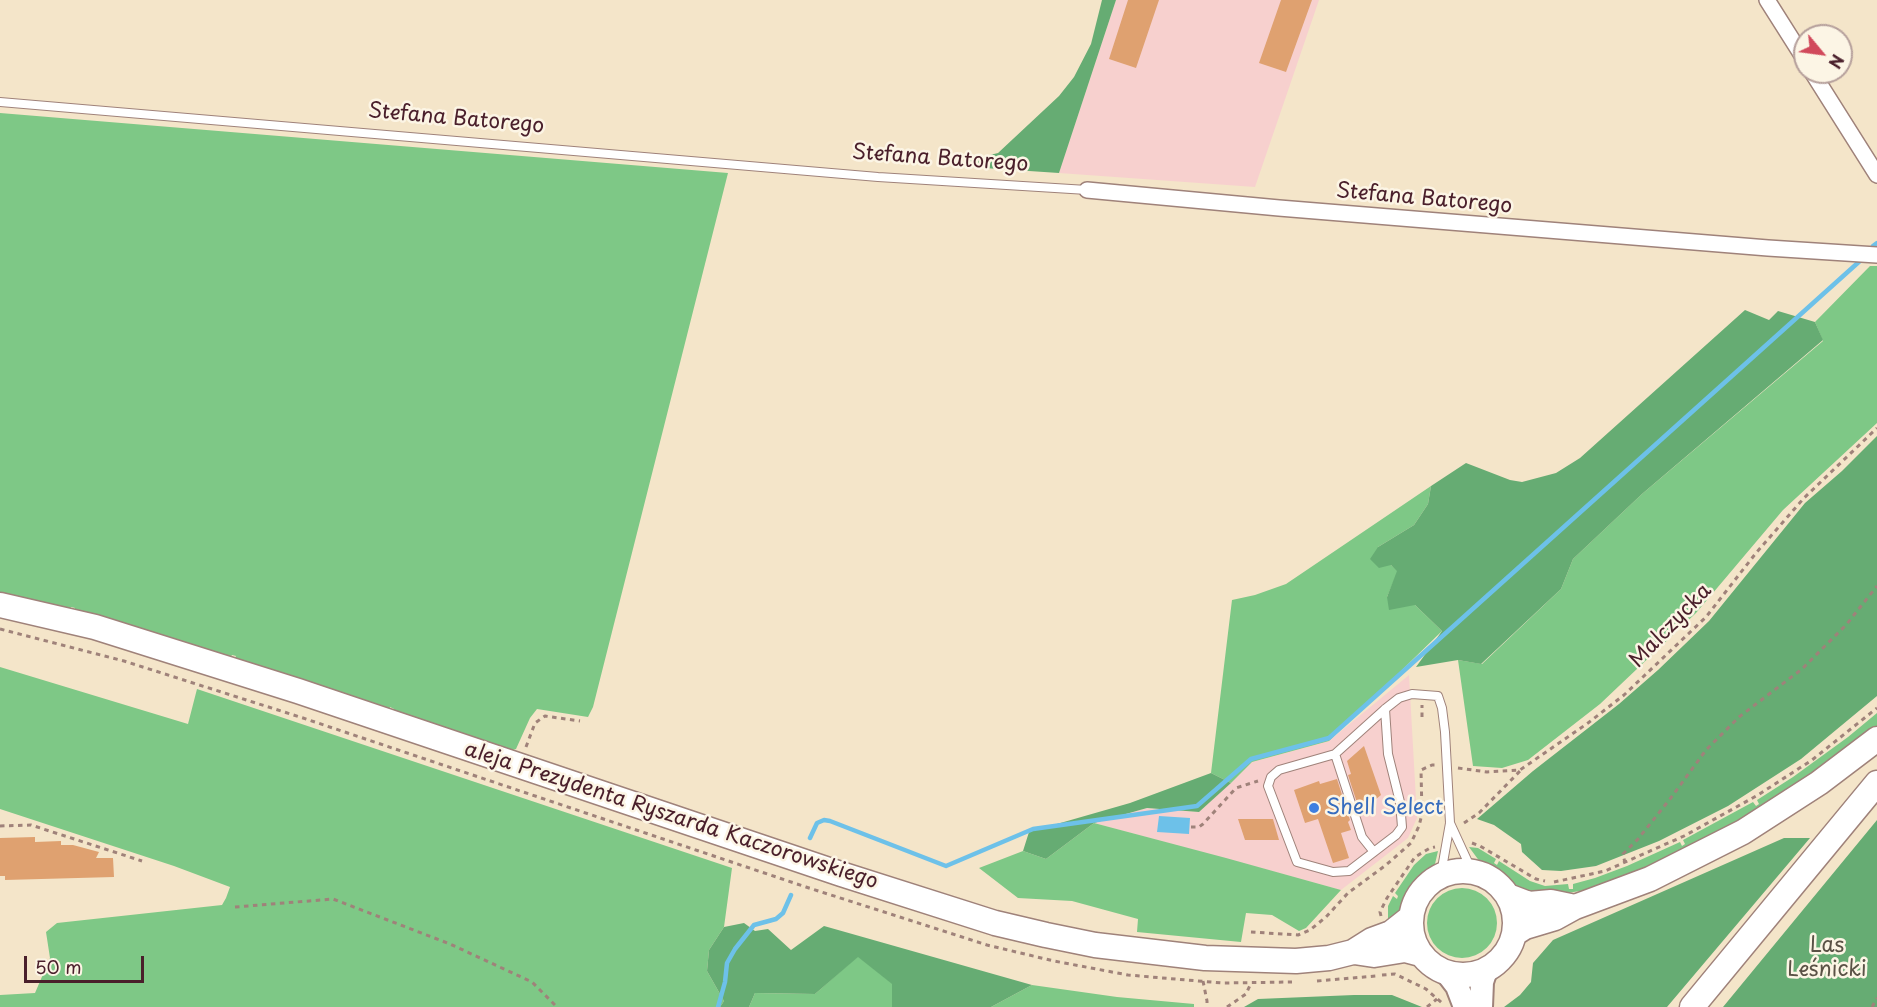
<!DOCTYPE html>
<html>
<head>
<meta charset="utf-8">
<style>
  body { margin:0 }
  #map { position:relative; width:1877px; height:1007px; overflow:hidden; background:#f4e5c9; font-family:"Playpen Sans",sans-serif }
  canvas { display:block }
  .north { position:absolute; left:1793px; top:24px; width:60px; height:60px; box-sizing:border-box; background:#fcf5e5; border:2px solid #b59f9b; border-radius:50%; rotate:119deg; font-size:16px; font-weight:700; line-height:24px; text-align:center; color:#4a1f2b }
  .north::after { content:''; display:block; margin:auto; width:21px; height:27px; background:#d1495b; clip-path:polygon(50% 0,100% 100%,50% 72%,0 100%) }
  .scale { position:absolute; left:24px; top:956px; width:120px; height:27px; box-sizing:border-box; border:3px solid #4a1f2b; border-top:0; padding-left:8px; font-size:18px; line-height:21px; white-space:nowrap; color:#4a1f2b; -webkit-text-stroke:4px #fcf5e5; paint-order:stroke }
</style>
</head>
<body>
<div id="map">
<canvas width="1877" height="1007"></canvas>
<div class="north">N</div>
<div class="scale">50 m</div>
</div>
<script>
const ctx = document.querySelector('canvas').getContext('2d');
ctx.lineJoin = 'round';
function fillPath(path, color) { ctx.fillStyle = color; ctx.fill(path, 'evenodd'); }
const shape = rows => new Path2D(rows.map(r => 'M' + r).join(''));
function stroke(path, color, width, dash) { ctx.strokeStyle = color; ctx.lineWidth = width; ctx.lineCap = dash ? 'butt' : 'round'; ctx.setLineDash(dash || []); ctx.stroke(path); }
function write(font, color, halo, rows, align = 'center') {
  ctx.font = font + ' "Playpen Sans",sans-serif'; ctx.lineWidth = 5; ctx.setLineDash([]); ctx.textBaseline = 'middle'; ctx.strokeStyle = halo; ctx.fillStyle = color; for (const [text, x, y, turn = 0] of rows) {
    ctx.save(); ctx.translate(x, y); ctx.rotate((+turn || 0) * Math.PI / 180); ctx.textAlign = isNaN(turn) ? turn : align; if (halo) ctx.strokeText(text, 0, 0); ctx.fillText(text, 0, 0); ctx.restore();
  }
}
fillPath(shape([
  [1116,0,1319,0,1255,187,1059,173],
  [1409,675,1417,818,1408,838,1341,890,1094,823,1147,808,1199,812,1252,762,1329,741]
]), '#f7d0ce');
fillPath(shape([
  [0,113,728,173,593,707,588,717,537,709,530,718,516,749,508,751,393,713,394,709,390,707,389,711,234,660,236,656,232,655,230,658,74,612,75,608,71,607,69,611,0,594],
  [1870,266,1877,266,1877,423,1783,510,1696,613,1600,704,1528,760,1502,768,1473,766,1458,660,1482,664,1561,589,1573,559,1642,494,1823,341,1815,322],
  [1431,486,1428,504,1414,525,1378,547,1391,565,1398,571,1387,597,1415,605,1442,631,1329,741,1252,762,1231,783,1211,773,1232,600,1255,595,1286,584],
  [0,667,188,724,197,689,732,868,724,927,709,950,707,971,724,1001,720,1007,0,1007,0,995,35,993,50,958,46,932,57,923,222,905,226,898,230,887,174,866,0,809],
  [1877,713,1877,726,1862,738,1807,779,1754,813,1661,862,1592,889,1543,897,1515,890,1495,870,1480,862,1469,847,1478,848,1496,859,1494,863,1497,865,1499,861,1530,881,1545,886,1568,884,1569,889,1573,889,1573,884,1595,878,1627,866,1680,842,1682,846,1685,844,1683,840,1753,802,1756,806,1759,804,1757,800,1793,777,1848,737],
  [1094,823,1226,858,1341,890,1306,928,1299,931,1272,915,1246,913,1241,942,1137,932,1138,919,1072,901,1018,898,979,868,1023,851,1046,859],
  [1438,851,1435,864,1419,878,1411,888,1399,914,1388,925,1388,906,1393,896,1397,899,1398,896,1395,893,1414,865,1426,854],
  '1427 923a35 35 0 1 1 70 0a35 35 0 1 1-70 0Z',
  [858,956,893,984,892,1007,749,1007,755,993,815,994],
  [1032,985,1117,997,1194,1004,1194,1007,991,1007]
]), '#7ec886');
fillPath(shape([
  [1102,0,1116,0,1059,173,969,167,966,161,998,153,1059,96,1074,77,1091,44],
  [1745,310,1769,320,1778,311,1815,322,1823,340,1642,494,1573,559,1561,589,1481,664,1458,660,1416,667,1442,631,1415,605,1389,610,1387,597,1397,571,1391,565,1379,568,1370,559,1378,547,1414,525,1428,504,1431,486,1466,463,1510,480,1522,482,1556,473,1580,458],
  [1877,436,1877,696,1801,759,1728,806,1659,841,1596,866,1561,871,1542,870,1522,852,1521,844,1494,825,1477,819,1533,771,1619,704,1658,670,1709,621,1805,503,1842,471],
  [1211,773,1231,783,1199,812,1147,808,1094,823,1046,859,1023,851,1029,832,1130,803],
  [1877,820,1877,1007,1723,1007],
  [1784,838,1810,838,1667,1007,1504,1007,1520,995,1531,982,1533,963,1553,940],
  [744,923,755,931,768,929,791,950,824,926,1032,985,991,1007,892,1007,892,984,858,957,815,994,755,993,749,1007,720,1007,724,1001,707,971,709,950,724,927],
  [1354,995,1392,995,1422,1007,1244,1007,1258,999]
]), '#66ac73');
fillPath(shape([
  [1159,816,1190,818,1189,834,1157,832]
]), '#6dc1e9');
stroke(shape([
  [1873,246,1877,243],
  [810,838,817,823,824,820,830,821,946,866,1033,829,1197,806,1251,759,1329,738,1861,260],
  [718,1007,725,982,727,963,735,949,754,925,776,919,783,913,791,895]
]), '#6dc1e9', 4.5);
fillPath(shape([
  [1128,0,1159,0,1136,68,1109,59],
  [1281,0,1312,0,1286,72,1259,63],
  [1364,746,1381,795,1360,812,1348,775,1351,774,1347,761],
  [1337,779,1350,820,1348,822,1351,830,1341,833,1349,858,1333,863,1318,819,1305,823,1294,790,1319,781,1320,784],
  [1238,819,1273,819,1279,840,1245,840],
  [35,837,35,842,61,841,61,845,73,845,99,852,96,858,113,858,114,877,5,880,5,876,0,876,0,838]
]), '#dfa170');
const lane = shape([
  [0,102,878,177,1087,190],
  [1385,709,1388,754,1400,802,1402,827,1396,835,1349,871,1333,872,1297,862,1268,786,1271,777,1279,770,1335,754,1385,709,1399,698,1412,694,1438,696,1442,708,1445,732,1450,823,1441,874],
  [1335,754,1362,837,1374,852],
  [1450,823,1472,871]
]);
const street = shape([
  [1767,0,1805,60],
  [1812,72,1877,175],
  [1087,190,1279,208,1768,248,1877,255]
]);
const secondary = shape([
  [1447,973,1457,986,1465,1007],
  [1481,1007,1482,982,1486,970]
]);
const primary = shape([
  [0,605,95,627,298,691,841,874,995,923,1046,935,1095,945,1205,958,1296,961,1329,958,1353,952,1372,940,1391,933,1410,918],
  '1411 923a52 52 0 1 1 104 0a52 52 0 1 1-104 0Z',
  [1508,896,1529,904,1551,902,1575,907],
  [1514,934,1525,927,1555,918,1575,907,1650,879,1743,832,1819,783,1877,739],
  [1354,952,1374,955,1405,950,1420,954],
  [1692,1007,1877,783]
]);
stroke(lane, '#9f827a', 10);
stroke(street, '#9f827a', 18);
stroke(secondary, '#9f827a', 26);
stroke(primary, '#9f827a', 27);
stroke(shape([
  [0,629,124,661,303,718,806,887,987,945,1054,961,1128,975,1222,983,1292,982],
  [1422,717,1422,705],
  [526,747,535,723,545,716,580,721],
  [1458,768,1487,772,1520,770,1588,723,1624,695,1706,617,1756,553,1804,498,1877,428],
  [1464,823,1479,813,1520,771],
  [0,826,31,825,142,861],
  [1191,827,1199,827,1203,824,1236,788,1258,781],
  [1472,843,1480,846,1536,879,1545,881],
  [1625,863,1623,854,1638,839,1670,799,1706,750,1739,717,1802,669,1846,625,1877,586],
  [1554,882,1605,871,1684,836,1758,795,1812,760,1877,708],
  [235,907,333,899,450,944,532,982,557,1007],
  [1381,916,1380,912,1387,898,1415,857,1430,848,1435,847],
  [1251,932,1298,935,1310,930,1326,917,1348,893,1386,865,1411,843,1419,826,1422,814,1421,770,1432,765,1437,765],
  [1382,975,1395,974,1426,989,1442,1003],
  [1203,981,1207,1001,1207,1007],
  [1317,981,1376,976],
  [1227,1007,1246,994,1251,983],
  [1427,1007,1437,999],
  [1872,1007,1877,998]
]), '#9f827a', 3, [4.5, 4.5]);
stroke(lane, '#fff', 8);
stroke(street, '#fff', 15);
stroke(secondary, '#fff', 22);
stroke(primary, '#fff', 24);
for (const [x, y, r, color] of [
  [1314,808,6,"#3f7fe0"]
]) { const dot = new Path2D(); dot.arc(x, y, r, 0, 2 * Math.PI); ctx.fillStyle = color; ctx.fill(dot); stroke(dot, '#fcf5e5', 2); }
write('21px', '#4a1f2b', '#fcf5e5', [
  ["Stefana Batorego",456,119,5],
  ["Stefana Batorego",940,159,4],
  ["Stefana Batorego",1424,199,5],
  ["Malczycka",1671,626,-46],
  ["aleja Prezydenta Ryszarda Kaczorowskiego",671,816,18]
]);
write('21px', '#366cbe', '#fcf5e5', [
  ["Shell Select",1326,808]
], 'left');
write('21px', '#5a5246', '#fcf5e5', [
  ["Las",1827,946],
  ["Leśnicki",1827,970]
]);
</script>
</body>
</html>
